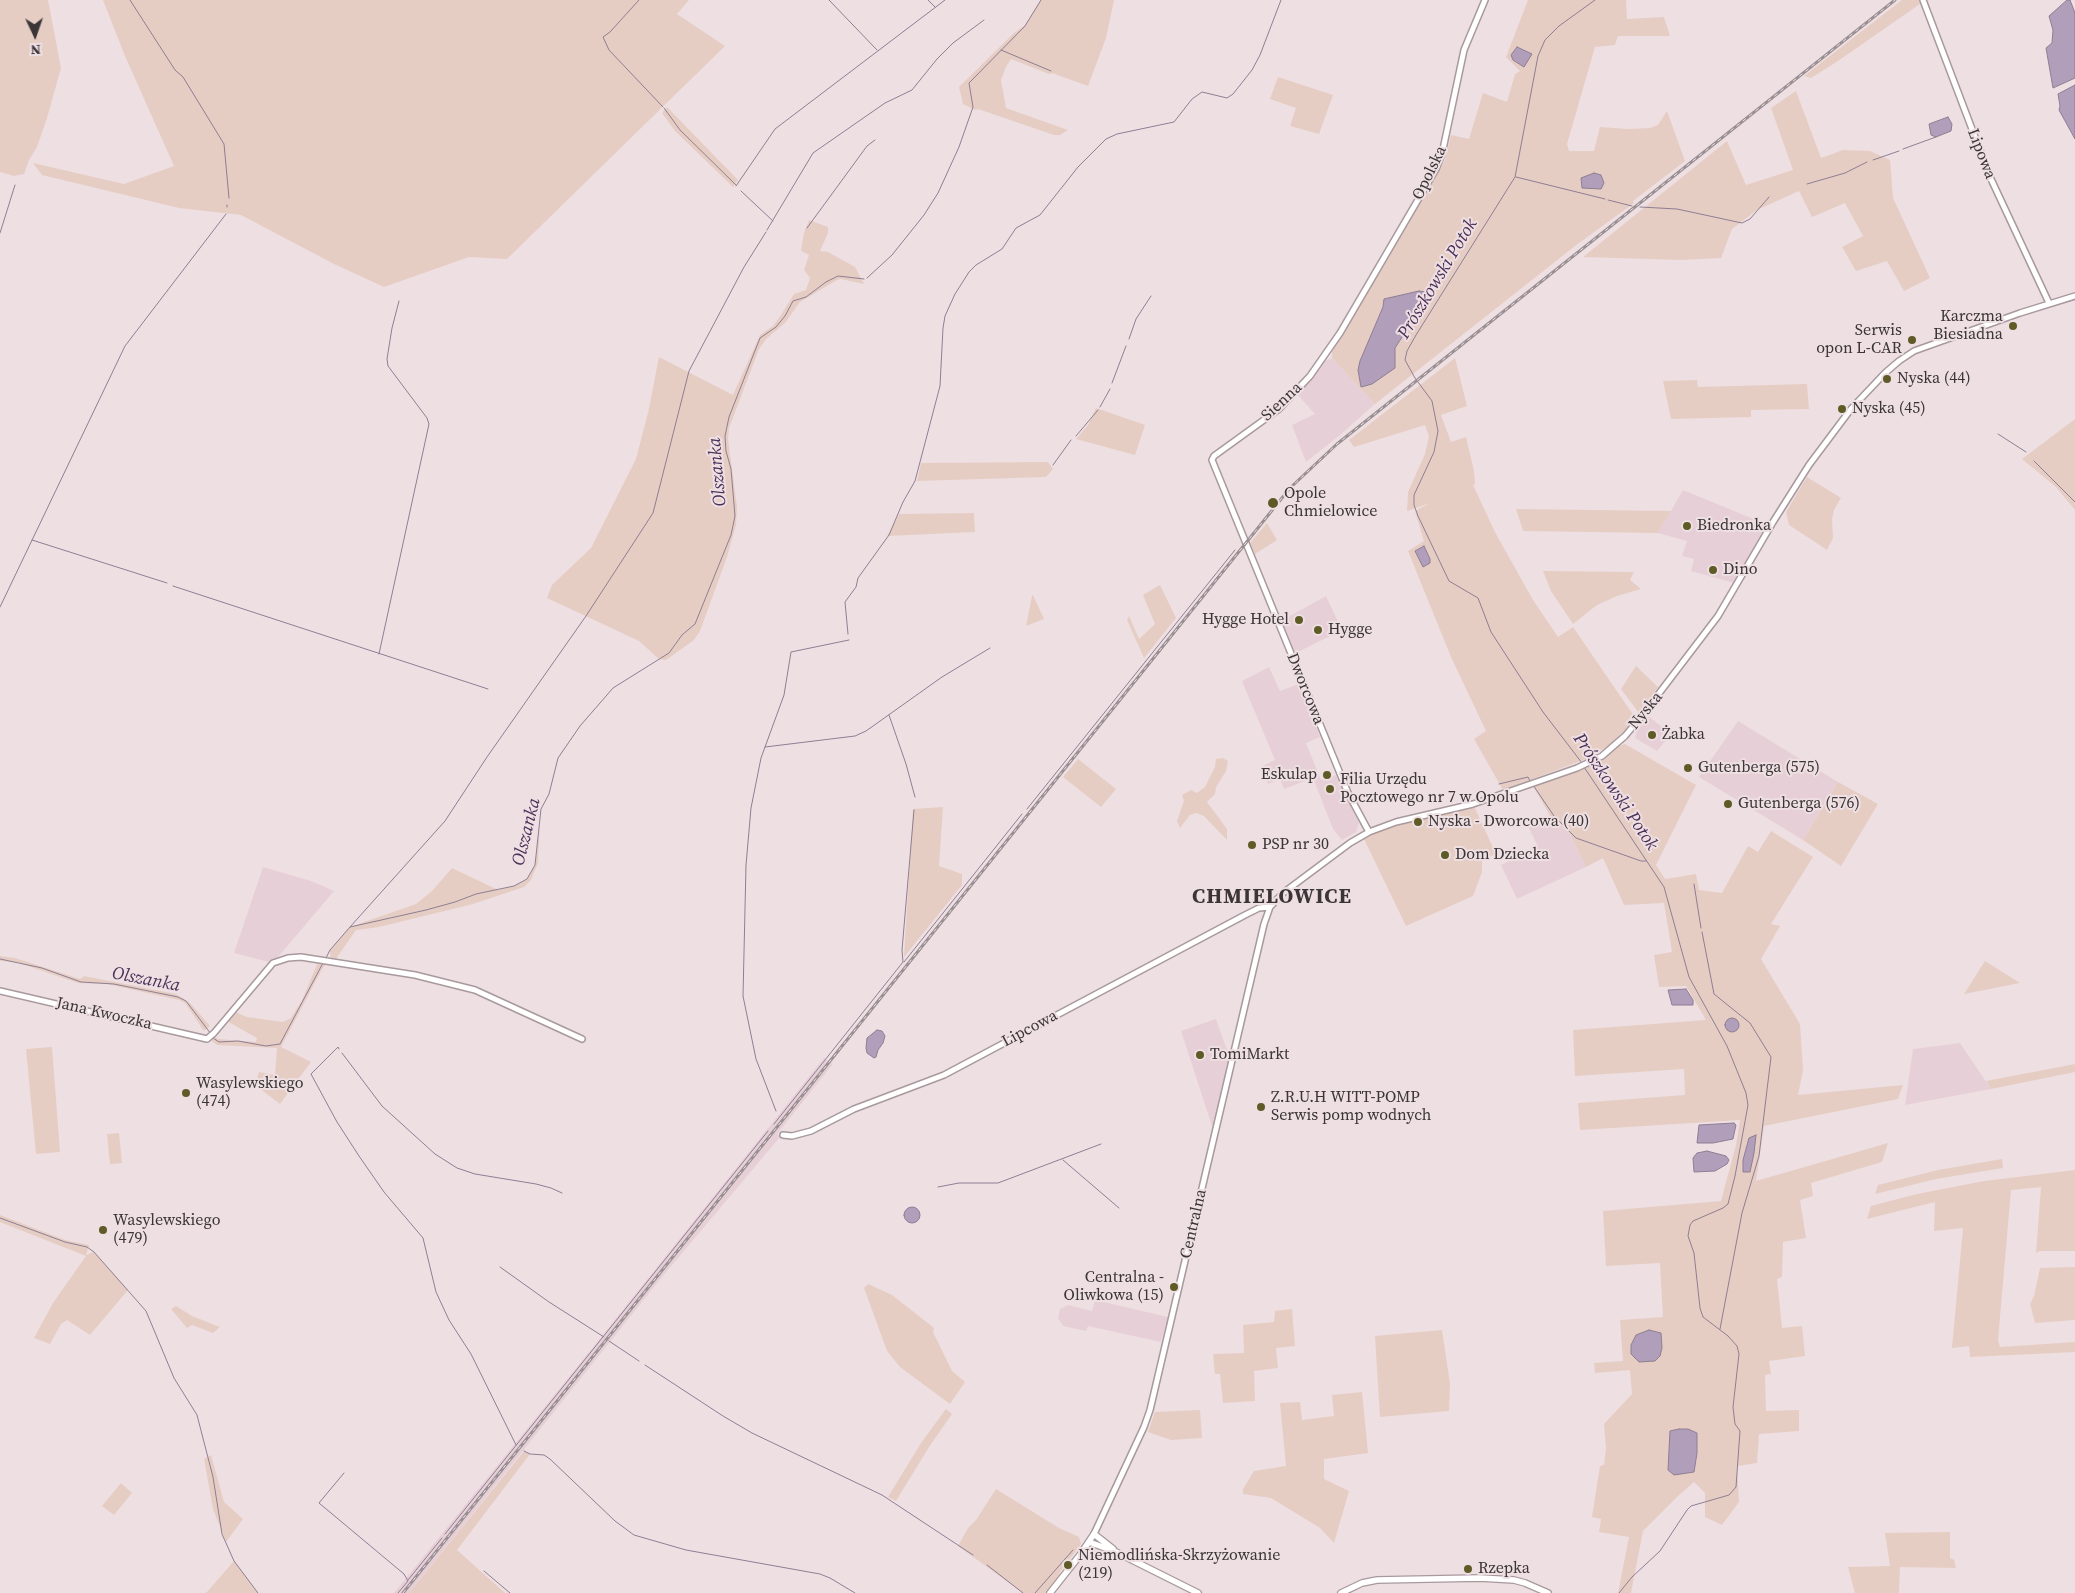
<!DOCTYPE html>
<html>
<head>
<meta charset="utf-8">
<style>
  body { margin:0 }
  #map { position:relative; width:2075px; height:1593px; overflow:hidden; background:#eedfe3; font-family:"Source Serif 4",serif }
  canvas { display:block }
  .north { position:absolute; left:10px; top:10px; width:50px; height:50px; -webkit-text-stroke:4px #eedfe3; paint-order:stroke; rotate:177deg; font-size:14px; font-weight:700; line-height:20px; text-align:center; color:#3b3537 }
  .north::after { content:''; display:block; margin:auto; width:18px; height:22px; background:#3b3537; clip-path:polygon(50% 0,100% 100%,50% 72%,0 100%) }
</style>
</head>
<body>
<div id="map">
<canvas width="2075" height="1593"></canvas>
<div class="north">N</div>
</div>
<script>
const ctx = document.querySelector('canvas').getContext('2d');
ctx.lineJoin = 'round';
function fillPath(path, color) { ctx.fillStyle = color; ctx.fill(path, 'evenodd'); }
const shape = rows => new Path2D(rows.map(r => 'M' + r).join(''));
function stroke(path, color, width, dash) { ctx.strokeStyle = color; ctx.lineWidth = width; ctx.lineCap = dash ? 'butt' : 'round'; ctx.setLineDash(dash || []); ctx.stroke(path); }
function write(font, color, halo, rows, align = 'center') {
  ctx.font = font + ' "Source Serif 4",serif'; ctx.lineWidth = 4; ctx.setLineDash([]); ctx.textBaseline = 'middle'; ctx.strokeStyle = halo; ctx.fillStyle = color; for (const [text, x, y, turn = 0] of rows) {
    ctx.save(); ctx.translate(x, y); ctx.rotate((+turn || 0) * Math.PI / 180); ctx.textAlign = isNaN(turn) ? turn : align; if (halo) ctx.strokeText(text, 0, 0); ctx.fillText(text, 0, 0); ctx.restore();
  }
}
fillPath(shape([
  [1332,358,1375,404,1340,435,1306,462,1292,425,1315,414,1295,392,1320,363],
  [1683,490,1768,525,1734,583,1691,571,1694,559,1682,556,1687,541,1658,533],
  [1326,596,1342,630,1294,654,1281,621],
  [1269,667,1280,691,1299,684,1320,737,1306,743,1321,780,1336,775,1359,823,1356,832,1342,840,1333,829,1313,778,1284,789,1280,779,1268,784,1260,767,1275,760,1242,681],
  [1648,716,1671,734,1657,751,1635,738,1637,731],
  [1738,721,1838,782,1803,840,1699,777],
  [1550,816,1569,832,1586,867,1517,899,1501,865,1538,847,1529,828],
  [263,867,311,881,334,891,273,963,234,953],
  [1216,1019,1230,1059,1215,1135,1181,1031],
  [1960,1043,1991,1089,1905,1105,1913,1049],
  [824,1058,833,1064,777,1134,780,1137,662,1277,409,1593,394,1593,590,1351],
  [1095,1300,1168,1317,1161,1342,1088,1326,1086,1331,1063,1326,1058,1318,1060,1309,1068,1305,1092,1311]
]), '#e7cfd7');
fillPath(shape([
  [0,0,48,0,61,68,47,118,37,147,29,160,24,174,14,176,0,172],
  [103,0,689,0,677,14,725,46,507,259,469,257,384,287,334,264,241,215,179,208,42,175,33,163,124,184,174,166,125,56],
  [1041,0,1114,0,1106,38,1088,86,1052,73,1049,74,1011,59,1006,67,1001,80,1006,108,1068,130,1060,135,1054,135,978,109,975,110,963,104,959,87,1014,33,1025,25],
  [1528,0,1626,0,1627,19,1664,17,1670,36,1618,36,1615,45,1595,47,1567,144,1569,151,1594,151,1600,127,1628,129,1650,128,1658,125,1667,111,1685,161,1633,201,1634,203,1575,246,1375,404,1332,358,1332,351,1411,211,1425,196,1445,160,1451,135,1469,139,1483,93,1507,102,1515,74,1520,71,1506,57],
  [1902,0,1919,0,1920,4,1835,63,1811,78,1804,76],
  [1278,77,1333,95,1319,134,1290,126,1296,108,1270,99],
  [1796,91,1821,158,1843,150,1870,151,1890,160,1893,198,1930,278,1904,291,1887,261,1856,271,1842,247,1863,236,1845,203,1812,217,1799,191,1757,210,1732,229,1721,258,1681,260,1583,257,1727,141,1746,185,1793,170,1771,108],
  [667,107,738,180,733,187,675,131,662,113],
  [809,220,828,227,828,233,820,251,828,252,855,267,864,284,841,279,837,280,800,302,785,323,766,339,759,349,729,428,728,439,737,507,736,525,727,557,700,631,694,640,666,660,659,659,639,641,547,598,552,585,591,548,636,459,648,413,659,357,733,395,760,335,773,326,781,315,794,294,806,290,810,278,804,270,809,255,801,251,804,233],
  [1455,358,1467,406,1441,415,1451,442,1466,437,1474,471,1475,484,1473,485,1496,534,1533,600,1558,637,1573,627,1636,719,1611,744,1586,759,1503,790,1474,739,1486,731,1451,657,1408,551,1424,541,1415,511,1430,503,1407,511,1408,492,1425,454,1429,436,1425,425,1354,447,1349,440],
  [1697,380,1698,387,1807,384,1809,409,1751,410,1751,417,1671,419,1663,381],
  [1096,408,1145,425,1135,455,1076,439,1088,425],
  [2075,419,2075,510,2056,487,2022,459],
  [1048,462,1053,469,1046,477,917,481,921,463],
  [1807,477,1841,498,1834,510,1832,519,1833,538,1827,550,1789,525,1786,512],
  [1516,509,1671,511,1658,533,1523,531],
  [974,513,975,532,887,536,899,514],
  [1267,523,1277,540,1255,554,1250,543],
  [1543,571,1634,572,1630,580,1641,589,1617,596,1597,605,1573,624,1551,591],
  [1160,585,1176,618,1144,658,1127,620,1129,616,1139,639,1155,624,1143,595],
  [1033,595,1044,619,1026,626,1032,596],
  [1636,666,1658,687,1639,713,1621,689],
  [1625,744,1696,785,1656,865,1665,879,1696,874,1699,890,1722,893,1748,846,1758,852,1771,831,1813,857,1771,924,1780,926,1761,959,1800,1024,1803,1070,1798,1095,1903,1085,1898,1099,1764,1126,1756,1181,1888,1143,1882,1162,1811,1183,1813,1196,1800,1200,1806,1238,1783,1242,1782,1277,1777,1279,1782,1328,1802,1326,1805,1356,1769,1361,1771,1374,1765,1375,1766,1411,1799,1410,1799,1431,1759,1434,1757,1463,1737,1466,1739,1502,1722,1525,1705,1517,1705,1493,1694,1482,1678,1496,1643,1531,1631,1593,1618,1593,1629,1537,1599,1532,1601,1519,1592,1517,1600,1466,1604,1465,1606,1448,1604,1424,1632,1394,1630,1370,1595,1373,1594,1363,1623,1361,1620,1320,1663,1317,1660,1263,1606,1266,1603,1211,1721,1201,1736,1145,1740,1120,1580,1130,1578,1103,1685,1095,1684,1069,1575,1076,1573,1030,1706,1020,1686,986,1659,987,1654,955,1672,952,1664,903,1624,905,1603,858,1586,867,1569,832,1550,816,1532,784,1577,768,1610,749],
  [1697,1433,1696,1462,1668,1470,1669,1452],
  [1223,758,1228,761,1226,771,1216,787,1215,794,1207,802,1227,829,1227,840,1204,816,1196,813,1190,815,1180,828,1177,821,1184,801,1182,795,1191,790,1197,793,1205,787,1215,767,1216,759],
  [1078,759,1116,789,1101,807,1063,777],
  [1838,782,1878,804,1841,866,1803,840],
  [1473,804,1496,854,1482,860,1482,872,1473,896,1406,926,1362,835,1369,832],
  [943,807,939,866,962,874,962,885,904,957,913,809],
  [540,825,538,863,531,880,524,887,473,904,379,927,356,930,333,963,324,966,321,971,281,1047,311,1062,280,1104,255,1085,259,1072,275,1075,277,1048,217,1045,211,1040,214,1036,218,1039,256,1042,257,1038,225,1020,233,1011,247,1017,276,1021,283,1022,291,1018,302,1000,319,960,331,962,330,950,350,927,416,904,432,891,452,868,498,890,514,886,527,879,535,865],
  [0,956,15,958,80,979,84,976,176,994,190,1003,210,1026,204,1031,185,1003,179,1000,107,984,78,983,16,962,0,961],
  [1985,961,2020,983,1964,994],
  [52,1047,60,1152,36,1154,26,1049],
  [2075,1064,2075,1072,1991,1089,1986,1081],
  [119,1133,122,1163,110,1164,107,1134],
  [2002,1159,2003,1168,1936,1179,1875,1194,1878,1185,1938,1170],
  [2075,1170,2075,1251,2040,1251,2036,1253,2041,1187,2011,1190,1998,1340,2000,1347,2075,1342,2075,1352,1970,1357,1969,1346,1952,1348,1963,1228,1934,1231,1935,1202,1867,1219,1871,1206,1917,1194,1984,1181],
  [0,1215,65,1240,89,1245,86,1255,94,1252,128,1290,90,1335,67,1320,61,1324,50,1344,34,1338,53,1303,86,1256,0,1222],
  [2075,1267,2075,1320,2035,1323,2030,1304,2034,1296,2040,1268],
  [868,1284,892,1295,934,1328,933,1332,952,1371,965,1382,950,1404,900,1367,887,1351,864,1288],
  [176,1306,192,1316,220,1327,213,1333,192,1325,187,1328,171,1309],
  [1292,1309,1295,1346,1276,1348,1278,1368,1254,1371,1255,1401,1223,1403,1220,1374,1215,1374,1213,1354,1244,1353,1243,1325,1274,1322,1275,1311],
  [1442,1330,1450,1384,1449,1411,1380,1417,1375,1336],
  [1362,1392,1368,1453,1324,1459,1324,1479,1349,1491,1334,1543,1320,1528,1271,1498,1243,1494,1243,1489,1254,1471,1286,1466,1280,1403,1300,1402,1302,1420,1334,1416,1332,1395],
  [946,1409,952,1414,929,1447,896,1501,888,1497,921,1443],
  [1200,1410,1202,1438,1171,1440,1148,1432,1155,1412],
  [524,1451,530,1454,457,1550,505,1593,409,1593],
  [211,1455,224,1502,243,1519,226,1542,213,1509,204,1459],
  [121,1483,132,1493,114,1515,102,1506],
  [996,1489,1059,1528,1079,1537,1081,1544,1060,1572,1057,1585,1050,1593,1023,1593,958,1546,968,1528,976,1520],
  [1950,1532,1950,1558,1954,1560,1956,1568,1900,1567,1899,1593,1855,1593,1848,1567,1890,1566,1885,1533],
  [234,1561,258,1593,206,1593]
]), '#e6cdc3');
const water = shape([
  [2067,0,2070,0,2075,13,2075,78,2053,88,2046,48,2052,43,2053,30,2049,16,2067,0],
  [1517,47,1532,54,1524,67,1513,60,1511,55,1517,47],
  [2075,85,2075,139,2059,110,2060,106,2058,94,2075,85],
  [1948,117,1952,124,1951,131,1936,137,1931,135,1929,124,1948,117],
  [1594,173,1601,175,1604,183,1601,189,1582,188,1581,178,1594,173],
  [1419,291,1426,292,1428,297,1395,348,1395,368,1372,384,1361,387,1358,370,1360,361,1383,307,1384,299,1419,291],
  [1424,546,1430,559,1430,563,1423,567,1415,551,1424,546],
  [1686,989,1693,1000,1693,1005,1672,1005,1668,990,1686,989],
  '1725 1025a7 7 0 1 1 14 0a7 7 0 1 1-14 0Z',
  [877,1030,882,1031,885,1036,883,1043,878,1050,876,1057,874,1058,867,1053,866,1048,867,1038,877,1030],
  [1734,1123,1736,1125,1733,1139,1713,1143,1697,1143,1699,1125,1734,1123],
  [1756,1135,1754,1153,1750,1172,1743,1172,1743,1160,1749,1138,1756,1135],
  [1707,1151,1726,1156,1729,1160,1727,1164,1715,1171,1694,1172,1693,1158,1697,1153,1707,1151],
  '904 1215a8 8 0 1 1 16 0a8 8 0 1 1-16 0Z',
  [1649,1330,1661,1333,1662,1348,1660,1356,1655,1361,1639,1362,1631,1354,1631,1345,1636,1335,1649,1330],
  [1679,1429,1688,1429,1697,1433,1697,1453,1694,1472,1674,1475,1668,1470,1670,1431,1679,1429]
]);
fillPath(water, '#b19eba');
stroke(water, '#8e7e93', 1);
stroke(shape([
  [130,0,175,70,183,77,224,144,229,198],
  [639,0,610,32,603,37,609,50,663,107],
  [829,0,877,50],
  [928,0,935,7],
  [1001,50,1051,71],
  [664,108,680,130,736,185],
  [1903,149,1936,137],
  [1873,160,1899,151],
  [1516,177,1605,199],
  [1807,184,1845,173,1867,162],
  [736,186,775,129,945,0],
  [741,191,773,221],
  [1608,200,1632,206],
  [227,207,227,205],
  [1640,207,1677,209,1742,223,1750,219,1769,197],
  [807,228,867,146,875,140],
  [767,230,813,153,885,103,912,90,937,59,953,43,984,20],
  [0,233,15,185],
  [867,278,892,255,924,215,938,193,959,147,973,107,969,83,1025,26,1041,0],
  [1129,339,1136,319,1151,296],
  [1112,383,1126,346],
  [1100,407,1110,389],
  [1998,434,2026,452],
  [1076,436,1098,410],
  [2034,461,2075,502],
  [1053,465,1071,440],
  [32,540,167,583],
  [173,586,488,689],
  [0,607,125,346,226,214],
  [848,634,845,602,856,587,858,578,889,535,903,502,915,481,940,386,943,328,945,316,955,294,969,272,976,265,1002,249,1016,228,1040,215,1078,167,1106,139,1117,134,1174,122,1192,99,1202,92,1227,98,1233,94,1252,70,1260,55,1281,0],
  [379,654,429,424,427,418,388,366,387,359,392,328,399,301],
  [889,715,906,764,915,797],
  [765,747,855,736,866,731,942,677,990,648],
  [1582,763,1543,712,1491,632,1478,598,1449,581,1418,516,1414,505,1414,495,1434,452,1438,431,1432,401,1415,378,1405,360,1407,351,1416,335,1515,177,1538,56,1545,40,1559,26,1595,0],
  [1584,767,1664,887,1689,977,1727,1046,1746,1093,1748,1105,1735,1176,1728,1204,1723,1208,1693,1221,1690,1225,1688,1236,1694,1253,1700,1308,1703,1317,1728,1336,1737,1346,1739,1354,1733,1407,1735,1424,1740,1431,1736,1487,1729,1495,1691,1506,1687,1510,1660,1551,1632,1577,1619,1593],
  [1499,784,1528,777,1530,781],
  [1533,785,1554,816,1576,838,1641,861,1646,861],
  [1027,809,1235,550],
  [1694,884,1701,928],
  [350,927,445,821,487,757,586,616,653,513,689,371,744,267,766,232],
  [1702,932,1714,994,1750,1023,1771,1057,1759,1156,1742,1213,1720,1329],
  [0,959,42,968,81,982,114,984,178,997,186,1001,211,1034],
  [325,960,330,950,350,927,426,910,455,902,476,894,514,886,527,879,535,865,541,809,549,794,558,758,580,726,613,688,669,653,682,635,695,624,731,535,735,516,731,469,726,451,725,436,729,417,760,338,776,327,785,316,793,301,806,297,826,282,838,276,864,279],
  [904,962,1022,814],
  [213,1038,219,1042,238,1041,266,1046,280,1044,323,963],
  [339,1049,338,1047,311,1074,337,1122,359,1156,384,1192,423,1238,436,1292,449,1320,471,1354,516,1445],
  [342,1053,382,1106,435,1154,457,1168,475,1174,536,1184,551,1188,562,1193],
  [776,1111,756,1059,743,996,746,865,751,808,761,758,784,695,791,652,849,640],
  [774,1124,903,962,902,950,914,810],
  [1063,1160,1119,1208],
  [938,1187,959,1183,998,1183,1101,1144],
  [0,1218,65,1242,87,1247,94,1252,146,1311,174,1378,197,1415,213,1477,222,1534,234,1561,258,1593],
  [500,1267,549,1302,604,1337],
  [609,1341,639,1361],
  [645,1365,723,1416,752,1433,882,1495,973,1555],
  [524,1451,530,1454,544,1455,550,1459,615,1521,634,1535,686,1550,820,1574,830,1578,855,1593],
  [344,1473,319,1503,404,1574,408,1581,398,1593],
  [445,1534,768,1131],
  [987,1565,1023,1593],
  [484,1571,510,1593],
  [408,1580,442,1538],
  [1035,1593,1073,1550]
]), '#8e7e93', 1);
const tertiary = shape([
  [1923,0,1991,179,2049,303],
  [1369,832,1348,793,1212,460,1214,456,1279,409,1310,376,1340,333,1436,169,1442,154,1464,50,1485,0],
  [0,991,207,1039,214,1033,273,963,288,958,301,957,415,975,475,990,582,1039],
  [783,1135,792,1136,811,1131,854,1109,944,1075,1245,915,1259,908,1270,907],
  [1094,1534,1144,1427,1150,1410,1264,924,1270,907,1283,893,1350,843,1369,832,1396,822,1473,804,1577,768,1602,756,1610,749,1625,736,1641,717,1718,616,1773,522,1809,465,1851,409,1885,373,1899,361,1914,351,2020,313,2075,296]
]);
const secondary = shape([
  [1089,1542,1116,1552,1198,1593],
  [1050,1593,1080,1555,1094,1534,1113,1549],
  [1341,1593,1362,1583,1377,1580,1480,1578,1514,1580,1525,1583,1548,1593]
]);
stroke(tertiary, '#a8999d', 8);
stroke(secondary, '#a8999d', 8);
stroke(tertiary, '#fff', 5);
stroke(secondary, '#fff', 5.5);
const rail = shape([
  [403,1593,1290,488,1337,444,1895,0]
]);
stroke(rail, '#998f92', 3);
stroke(rail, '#eedfe3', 1, [4]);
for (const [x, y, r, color] of [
  [2013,326,5,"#5e5b27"],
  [1912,340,5,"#5e5b27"],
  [1887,379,5,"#5e5b27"],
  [1842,409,5,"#5e5b27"],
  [1273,503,6,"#5e5b27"],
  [1687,526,5,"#5e5b27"],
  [1713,570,5,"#5e5b27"],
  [1299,620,5,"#5e5b27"],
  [1318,630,5,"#5e5b27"],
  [1652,735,5,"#5e5b27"],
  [1688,768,5,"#5e5b27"],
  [1327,775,5,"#5e5b27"],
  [1330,789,5,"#5e5b27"],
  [1728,804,5,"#5e5b27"],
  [1418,822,5,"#5e5b27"],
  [1252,845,5,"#5e5b27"],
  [1445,855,5,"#5e5b27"],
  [1200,1055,5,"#5e5b27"],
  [186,1093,5,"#5e5b27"],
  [1261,1107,5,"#5e5b27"],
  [103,1230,5,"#5e5b27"],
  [1174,1287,5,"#5e5b27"],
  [1068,1565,5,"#5e5b27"],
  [1468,1569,5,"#5e5b27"]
]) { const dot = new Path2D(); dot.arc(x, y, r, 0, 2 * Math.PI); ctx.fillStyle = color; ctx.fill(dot); stroke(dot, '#eedfe3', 2); }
write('16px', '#3b3537', '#eedfe3', [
  ["Lipowa",1981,154,69],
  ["Opolska",1430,173,-64],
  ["Sienna",1282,402,-43],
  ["Dworcowa",1305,689,68],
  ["Nyska",1646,711,-51],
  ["Jana Kwoczka",104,1014,13],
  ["Lipcowa",1030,1029,-28],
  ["Centralna",1194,1224,-77]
]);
write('16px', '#3b3537', '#eedfe3', [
  ["Karczma",2003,317,"right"],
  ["Biesiadna",2003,335,"right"],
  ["Serwis",1902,331,"right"],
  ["opon L-CAR",1902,349,"right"],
  ["Nyska (44)",1897,379],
  ["Nyska (45)",1852,409],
  ["Opole",1284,494],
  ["Chmielowice",1284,512],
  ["Biedronka",1697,526],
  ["Dino",1723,570],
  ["Hygge Hotel",1289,620,"right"],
  ["Hygge",1328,630],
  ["Żabka",1662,735],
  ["Gutenberga (575)",1698,768],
  ["Eskulap",1317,775,"right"],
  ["Filia Urzędu",1340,780],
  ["Pocztowego nr 7 w Opolu",1340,798],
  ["Gutenberga (576)",1738,804],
  ["Nyska - Dworcowa (40)",1428,822],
  ["PSP nr 30",1262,845],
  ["Dom Dziecka",1455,855],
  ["TomiMarkt",1210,1055],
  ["Wasylewskiego",196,1084],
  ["(474)",196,1102],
  ["Z.R.U.H WITT-POMP",1271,1098],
  ["Serwis pomp wodnych",1271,1116],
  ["Wasylewskiego",113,1221],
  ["(479)",113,1239],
  ["Centralna -",1164,1278,"right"],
  ["Oliwkowa (15)",1164,1296,"right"],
  ["Niemodlińska-Skrzyżowanie",1078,1556],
  ["(219)",1078,1574],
  ["Rzepka",1478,1569]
], 'left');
write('italic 18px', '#4c3159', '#eedfe3', [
  ["Prószkowski Potok",1438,279,-59],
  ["Olszanka",718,472,-95],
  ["Prószkowski Potok",1615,792,56],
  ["Olszanka",527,832,-76],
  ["Olszanka",146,980,11]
]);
ctx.letterSpacing = '1px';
write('bold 21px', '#3b3537', '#eedfe3', [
  ["CHMIELOWICE",1272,898]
]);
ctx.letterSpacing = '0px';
</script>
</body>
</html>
